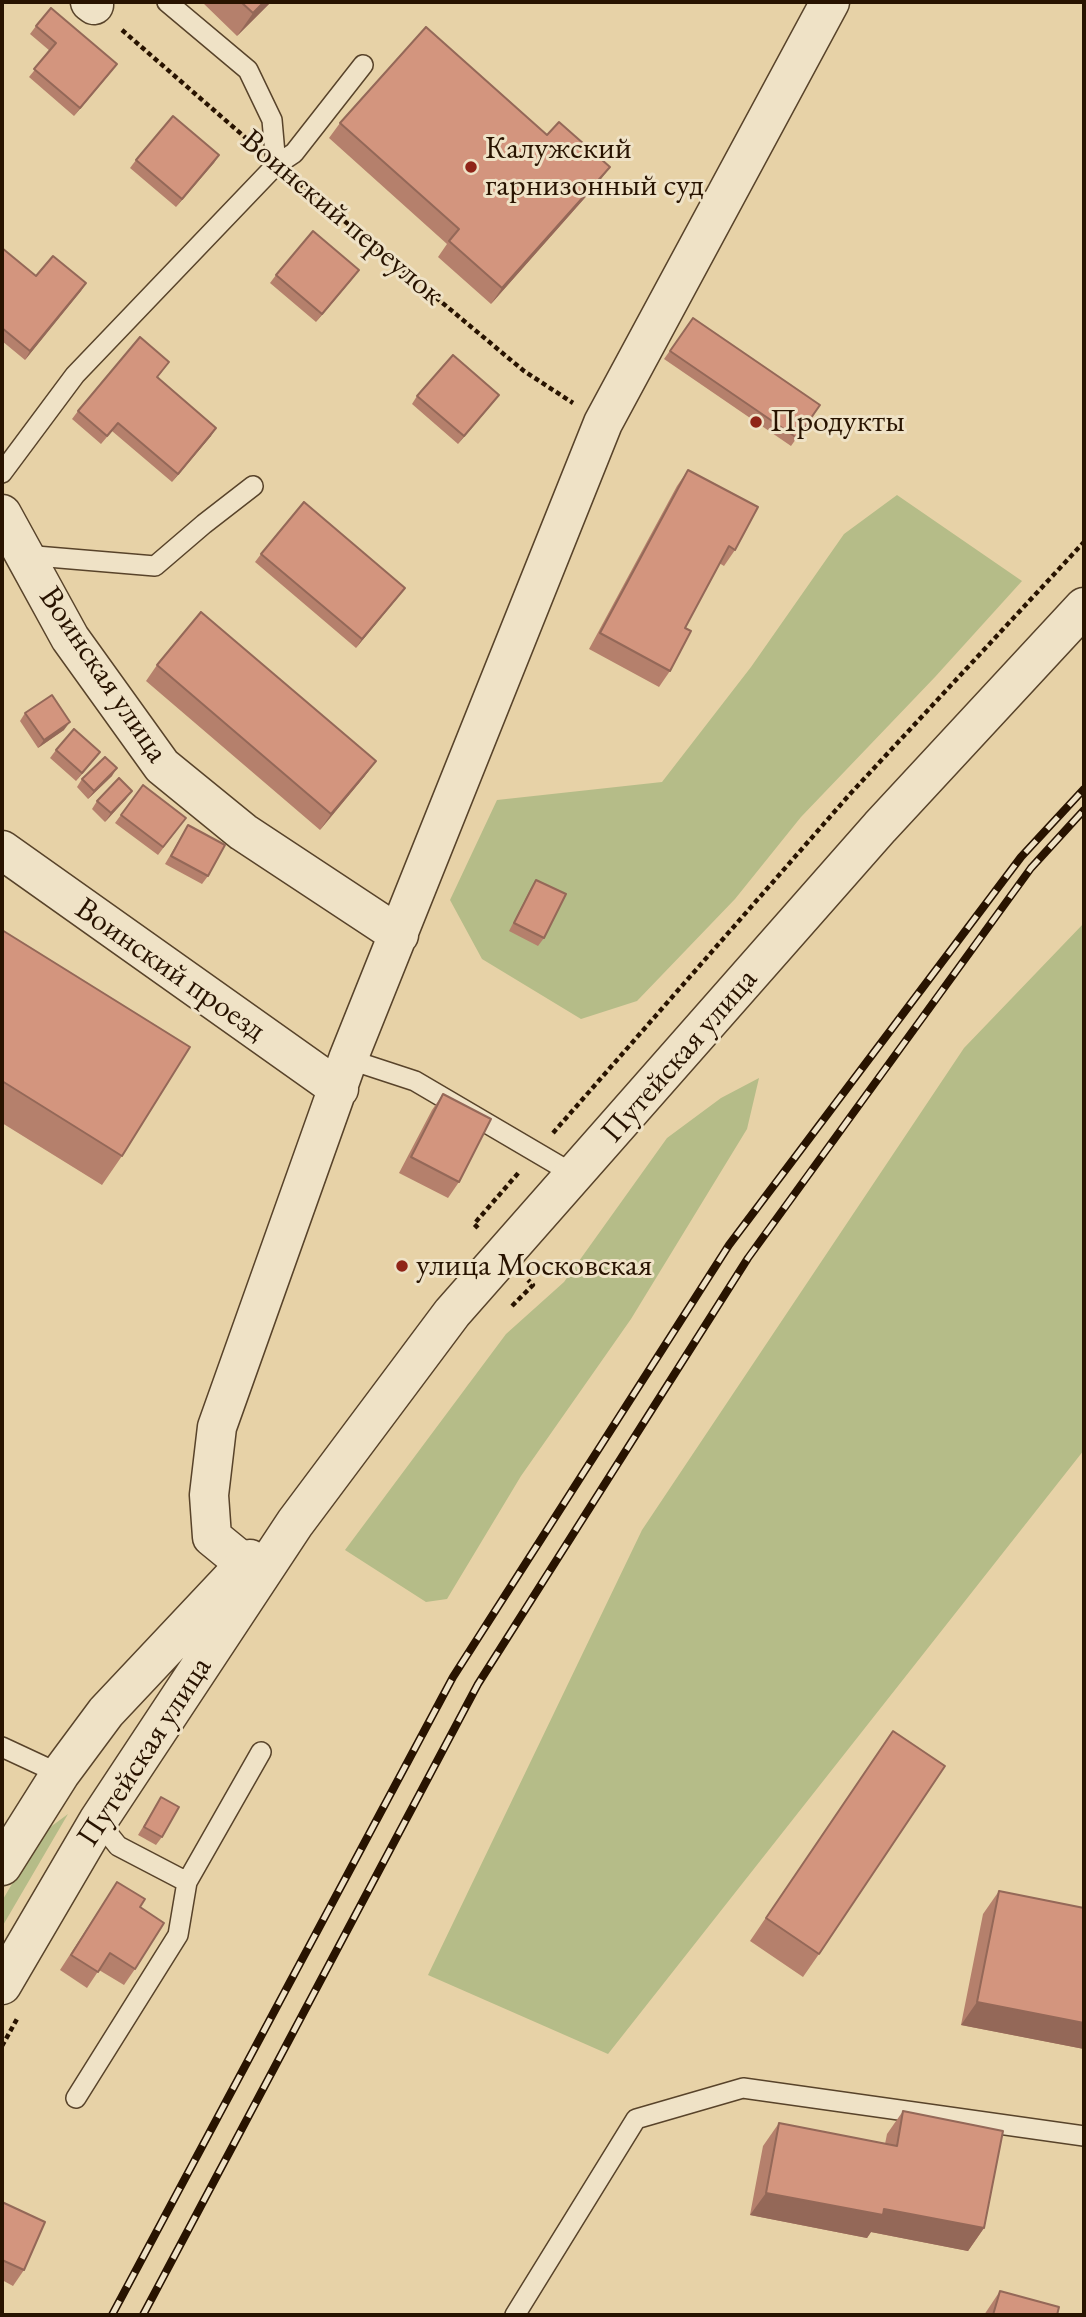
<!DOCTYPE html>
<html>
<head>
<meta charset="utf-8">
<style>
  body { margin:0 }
  #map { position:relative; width:1086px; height:2317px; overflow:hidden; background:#e7d2a7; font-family:"EB Garamond",serif }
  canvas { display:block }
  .frame { position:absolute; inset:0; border:4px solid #281300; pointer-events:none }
</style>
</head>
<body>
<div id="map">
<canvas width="1086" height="2317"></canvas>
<div class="frame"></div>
</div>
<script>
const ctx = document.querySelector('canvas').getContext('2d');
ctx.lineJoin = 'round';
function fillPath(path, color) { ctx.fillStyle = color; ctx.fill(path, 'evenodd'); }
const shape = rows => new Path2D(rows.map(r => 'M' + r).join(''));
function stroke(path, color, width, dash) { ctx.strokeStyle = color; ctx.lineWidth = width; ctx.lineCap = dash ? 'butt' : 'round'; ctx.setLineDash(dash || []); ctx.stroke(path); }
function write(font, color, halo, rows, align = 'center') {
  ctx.font = font + ' "EB Garamond",serif'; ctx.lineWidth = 6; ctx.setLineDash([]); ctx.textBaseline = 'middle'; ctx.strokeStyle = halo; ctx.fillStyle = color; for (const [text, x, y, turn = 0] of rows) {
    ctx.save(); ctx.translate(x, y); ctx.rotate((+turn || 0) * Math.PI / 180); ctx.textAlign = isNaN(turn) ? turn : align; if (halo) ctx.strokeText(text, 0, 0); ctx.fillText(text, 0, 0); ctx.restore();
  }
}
fillPath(shape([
  [897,495,1022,581,935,677,801,817,735,899,637,1001,581,1019,482,959,450,900,497,800,662,782,751,667,844,534],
  [1084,923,1084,1450,608,2054,428,1975,642,1530,964,1048],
  [759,1078,747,1129,631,1319,521,1476,447,1599,426,1602,345,1550,506,1334,564,1282,667,1138,721,1098],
  [68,1814,2,1927,2,1901,41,1834]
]), '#b5bc88');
const service = shape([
  [276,165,294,153,363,65],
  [2,473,75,375,276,165,272,120,248,70,167,2],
  [24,555,155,566,204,524,253,486],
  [348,1059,415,1081,575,1175],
  [2,1747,60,1774],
  [98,1821,118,1846,187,1882,261,1752],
  [76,2098,178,1935,187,1882],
  [515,2315,636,2119,743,2088,1084,2136]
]);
const minor = shape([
  [90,2,94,5],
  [2,514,70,638,162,766,243,832,399,935],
  [2,850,339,1089],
  [245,1564,212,1537,209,1495,217,1427,348,1059,603,423,830,2]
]);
const tertiary = shape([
  [2,1866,60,1774,106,1712,250,1559],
  [2,1985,98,1821,295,1523,452,1313,880,827,1084,607]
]);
stroke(service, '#58432a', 22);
stroke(minor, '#58432a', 41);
stroke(tertiary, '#58432a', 41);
stroke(shape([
  [122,30,247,139],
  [299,183,524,371,573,403],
  [553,1133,850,794,1084,542],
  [478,1228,474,1224,520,1171],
  [512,1306,533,1285,528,1280],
  [2,2046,17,2019]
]), '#281300', 4.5, [5, 3.5]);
stroke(service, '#efe2c6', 19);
stroke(minor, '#efe2c6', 38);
stroke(tertiary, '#efe2c6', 38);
const rail = shape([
  [112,2315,453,1677,729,1245,1021,857,1084,789],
  [143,2315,478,1684,748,1258,1031,868,1084,810]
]);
stroke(rail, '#281300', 8);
stroke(rail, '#efe2c6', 5, [16]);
fillPath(shape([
  [202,2,271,2,237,36],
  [36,26,111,72,74,116,29,77,50,51,30,34],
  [340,123,598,183,491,304,438,257,447,244,329,138],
  [219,155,176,207,130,168,136,160],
  [2,248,36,276,86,283,25,360,2,341],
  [276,275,353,278,316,322,270,283],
  [693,318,820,405,791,446,664,359],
  [163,370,157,378,211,436,172,482,112,431,101,444,72,419,78,411],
  [499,395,458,444,412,404,417,396],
  [688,470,735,550,724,566,719,563,685,628,670,671,659,687,589,649,677,486],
  [261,554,405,588,356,648,255,562],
  [157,665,376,761,364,777,320,830,146,681],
  [25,713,64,730,38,748,20,721],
  [56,750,100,752,76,781,50,758],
  [112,776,88,799,77,787,82,779],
  [143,785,186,818,158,855,115,823],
  [126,799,105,822,92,809,97,801],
  [188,825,208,876,202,884,165,864],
  [536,880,544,938,538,946,509,931,531,888],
  [2,930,122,1156,102,1185,2,1123],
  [443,1094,459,1182,448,1198,399,1173,432,1110],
  [877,1754,819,1954,803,1977,750,1941],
  [161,1797,162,1837,156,1845,138,1835],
  [117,1882,140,1907,135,1969,124,1985,99,1970,87,1988,60,1970],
  [999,1891,1084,1908,1084,2049,961,2025,983,1914],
  [903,2111,984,2228,968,2251,871,2232,867,2238,750,2215,763,2146,779,2123,885,2144,887,2134],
  [2,2202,24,2270,13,2286,2,2280],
  [1000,2291,1057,2315,984,2315]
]), '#b5806c');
fillPath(shape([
  [264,2,271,2,237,36,253,13],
  [117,64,111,72,74,116,80,108],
  [219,155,214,163,176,207,182,199],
  [610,167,598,183,491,304,502,288],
  [359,270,353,278,316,322,322,314],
  [86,283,81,291,25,360,30,351],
  [499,395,493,403,458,444,464,436],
  [216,428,211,436,172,482,178,474],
  [405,588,399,596,356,648,362,639],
  [70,722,64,730,38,748,44,740],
  [100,752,94,760,76,781,82,773],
  [376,761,364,777,320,830,331,814],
  [117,768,112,776,88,799,94,791],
  [132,791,126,799,105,822,111,813],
  [977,2002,1084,2023,1084,2049,961,2025],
  [766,2193,884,2209,984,2228,968,2251,871,2232,867,2238,750,2215]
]), '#946858');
const building = shape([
  [241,2,264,2,253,13,241,2],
  [51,8,117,64,80,108,34,69,56,43,36,26,51,8],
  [426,27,547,135,559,122,610,167,502,288,449,241,459,229,340,123,426,27],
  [173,116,219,155,182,199,136,160,173,116],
  [313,231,359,270,322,314,276,275,313,231],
  [2,248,36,276,53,256,86,283,30,351,2,328,2,248],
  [693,318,820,405,797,438,670,351,693,318],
  [140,337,169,362,157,377,216,428,178,474,118,423,107,436,78,411,140,337],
  [453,355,499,395,464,436,417,396,453,355],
  [688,470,758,507,735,550,729,546,685,628,691,631,670,671,600,633,688,470],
  [304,502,405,588,362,639,261,554,304,502],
  [201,612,376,761,331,814,157,665,201,612],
  [52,695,70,722,44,740,25,713,52,695],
  [74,729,100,752,82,773,56,750,74,729],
  [105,757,117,768,94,791,82,779,105,757],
  [119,778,132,791,111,813,97,801,119,778],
  [143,785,186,818,163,847,121,815,143,785],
  [188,825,225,845,208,876,171,856,188,825],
  [536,880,566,894,544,938,514,923,536,880],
  [2,930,190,1047,122,1156,2,1081,2,930],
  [443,1094,491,1119,459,1182,411,1157,443,1094],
  [893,1731,945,1766,819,1954,766,1918,893,1731],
  [161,1797,179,1807,162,1837,144,1827,161,1797],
  [117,1882,145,1899,140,1907,164,1923,135,1969,110,1953,98,1972,71,1955,117,1882],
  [999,1891,1084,1908,1084,2023,977,2002,999,1891],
  [903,2111,1003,2131,984,2228,884,2209,883,2215,766,2193,779,2123,897,2146,903,2111],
  [2,2202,45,2222,24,2270,2,2260,2,2202],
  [1000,2291,1059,2307,1057,2315,993,2315,1000,2291]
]);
fillPath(building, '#d3957e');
stroke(building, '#946858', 2);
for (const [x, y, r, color] of [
  [471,167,7,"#8f2418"],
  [756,422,7,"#8f2418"],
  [402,1266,7,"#8f2418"]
]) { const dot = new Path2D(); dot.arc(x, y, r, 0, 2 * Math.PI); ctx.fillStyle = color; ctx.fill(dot); stroke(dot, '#efe2c6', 2.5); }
write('32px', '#281300', '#efe2c6', [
  ["Калужский",485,149],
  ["гарнизонный суд",485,186],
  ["Продукты",770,422],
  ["улица Московская",416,1266]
], 'left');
write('32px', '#281300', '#efe2c6', [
  ["Воинский переулок",342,218,40],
  ["Воинская улица",103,675,56],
  ["Воинский проезд",170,970,35],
  ["Путейская улица",680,1056,-49],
  ["Путейская улица",145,1752,-57]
]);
</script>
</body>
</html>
